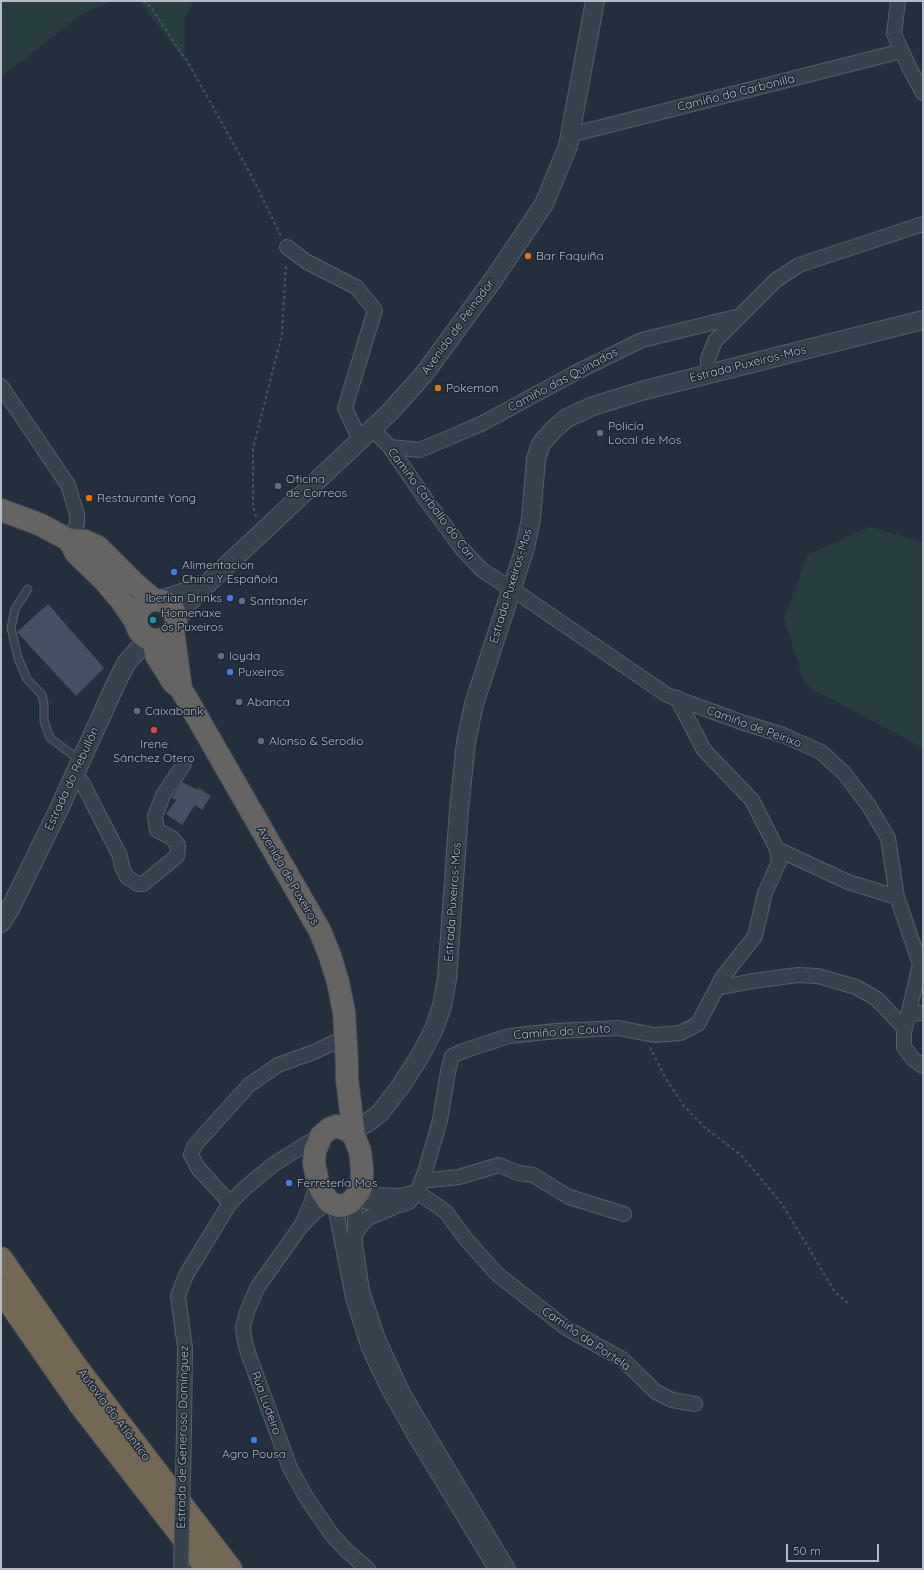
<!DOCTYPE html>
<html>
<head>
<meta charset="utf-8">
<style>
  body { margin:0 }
  #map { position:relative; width:924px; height:1570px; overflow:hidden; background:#242f3e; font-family:Quicksand,sans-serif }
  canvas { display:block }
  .frame { position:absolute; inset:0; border:2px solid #b4bcc9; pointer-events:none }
  .scale { position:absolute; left:786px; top:1544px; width:93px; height:18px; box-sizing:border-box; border:2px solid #b4bcc9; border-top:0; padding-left:5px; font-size:12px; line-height:14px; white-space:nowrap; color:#b4bcc9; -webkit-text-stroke:3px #1d2633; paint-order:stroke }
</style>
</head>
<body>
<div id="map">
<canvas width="924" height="1570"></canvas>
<div class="frame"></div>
<div class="scale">50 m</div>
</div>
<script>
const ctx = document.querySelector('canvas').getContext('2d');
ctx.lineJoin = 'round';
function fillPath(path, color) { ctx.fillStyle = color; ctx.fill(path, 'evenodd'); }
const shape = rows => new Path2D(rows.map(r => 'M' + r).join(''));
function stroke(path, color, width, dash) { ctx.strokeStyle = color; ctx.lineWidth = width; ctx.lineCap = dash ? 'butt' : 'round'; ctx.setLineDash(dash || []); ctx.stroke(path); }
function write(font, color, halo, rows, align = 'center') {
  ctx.font = font + ' Quicksand,sans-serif'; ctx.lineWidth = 3; ctx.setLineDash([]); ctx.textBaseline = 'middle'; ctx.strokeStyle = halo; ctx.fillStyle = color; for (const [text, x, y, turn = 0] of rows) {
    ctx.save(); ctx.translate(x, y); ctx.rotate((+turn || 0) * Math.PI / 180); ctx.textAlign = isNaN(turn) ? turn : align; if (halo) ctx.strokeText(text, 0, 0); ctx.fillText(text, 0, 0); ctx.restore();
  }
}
fillPath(shape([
  [1,1,113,1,82,14,1,77],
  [139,1,195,1,185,17,185,61],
  [869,527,923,542,923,748,805,685,784,619,807,555]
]), '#263c3f');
fillPath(shape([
  [48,604,104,668,76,696,17,632],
  [182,782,198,790,199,788,211,796,202,810,195,805,182,825,166,814,176,800,172,798]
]), '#455162');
const service = shape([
  [28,589,15,609,11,628,18,658,27,679,42,695,44,704,44,721,50,738,73,755,81,758]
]);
const minor = shape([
  [898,1,894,34,910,69,923,93],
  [570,135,902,51],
  [287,247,307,262,356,287,375,310,345,408,360,440],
  [708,374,708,359,715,341,776,280,799,265,923,224],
  [1,386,68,485,77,514,77,524,69,540],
  [372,429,390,447,424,497,463,550,483,571,512,589,667,695,744,723,783,735,821,752,844,773,869,806,888,838,897,897,920,964,904,1033,904,1047,913,1059,923,1066],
  [390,447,420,450,481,424,575,373,642,340,740,316],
  [677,698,704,750,752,800,777,849,779,862,765,893,755,936,722,978,698,1024,680,1033,654,1035,619,1028,556,1031,509,1036,463,1051,452,1056,448,1072,440,1120,425,1172,417,1192,446,1212,465,1238,497,1274,566,1328,622,1359,656,1392,672,1400,695,1404],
  [72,779,82,782,84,786,120,856,122,867,127,877,138,884,143,884,177,856,178,845,172,838,157,830,155,816,163,795,184,764],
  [777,849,848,882,897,897],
  [717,988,753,981,798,975,818,976,856,987,877,999,905,1029],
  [908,1014,923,1013],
  [421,1181,459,1177,499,1165,518,1173,533,1175,569,1197,624,1214],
  [318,1182,311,1204,301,1226,315,1212,329,1202],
  [362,1184,368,1191,376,1195,399,1196,417,1192,409,1202,397,1206,384,1207,355,1198,355,1244,362,1291,378,1339,404,1395,508,1569],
  [230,1203,198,1168,191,1155,195,1145,249,1085,278,1065,314,1052,346,1037],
  [333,1205,337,1216,353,1298,369,1348,387,1386,415,1436,496,1569],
  [301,1226,257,1288,247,1312,243,1327,244,1337,248,1353,290,1468,306,1497,332,1535,347,1551,368,1569],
  [355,1235,362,1224,368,1218,392,1208],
  [184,1430,185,1348,178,1296,186,1275,230,1203,246,1187,274,1164,306,1144,321,1136]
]);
const tertiary = shape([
  [162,600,201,586],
  [176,621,188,603,207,584,390,412,424,374,493,280,544,204,568,146,595,1],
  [1,923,10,909,58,811,118,679,127,662,148,639],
  [341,1127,360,1126,367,1123,380,1113,400,1087,420,1056,434,1029,442,1006,447,979,459,810,466,742,474,704,525,548,531,519,536,459,541,444,553,430,567,418,593,406,645,390,923,320]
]);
const trunk = shape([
  [1,510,39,524,69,540,85,541,98,547,133,582,154,600],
  [69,540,76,553,103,579,121,600,135,621],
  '136 620a20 20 0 1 1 40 0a20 20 0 1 1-40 0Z',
  [173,631,181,689,320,931,330,956,338,982,344,1012,347,1065,347,1079,354,1136],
  [154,641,156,655,173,682,179,687],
  [336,1126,348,1130,354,1136,360,1151,362,1169,362,1184,359,1192,351,1202,345,1205,338,1206,329,1202,321,1190,318,1182,314,1164,315,1151,321,1136,329,1129,336,1126]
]);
const motorway = shape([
  [1,1258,76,1366,231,1569],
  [1,1291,80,1405,207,1569]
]);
stroke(service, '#565f6c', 9);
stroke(minor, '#565f6c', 16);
stroke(tertiary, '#565f6c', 20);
stroke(trunk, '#434c59', 24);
stroke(motorway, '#434c59', 24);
stroke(shape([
  [143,1,151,7,183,56,186,59,251,175,281,236],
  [256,517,253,506,253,449,282,334,286,263],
  [650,1047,665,1077,683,1105,704,1127,741,1155,782,1204,835,1292,850,1305]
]), '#44595c', 2, [3, 3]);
stroke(service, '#38414e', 7);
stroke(minor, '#38414e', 14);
stroke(tertiary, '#38414e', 18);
stroke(trunk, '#656462', 22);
stroke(motorway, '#746855', 22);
const minorBridge = shape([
  [181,1569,184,1430]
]);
stroke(minorBridge, '#565f6c', 16, []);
stroke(minorBridge, '#38414e', 14);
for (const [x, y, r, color] of [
  [528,256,4,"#e8710a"],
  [438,388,4,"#e8710a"],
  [600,433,4,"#5c6f8a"],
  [278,486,4,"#5c6f8a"],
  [89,498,4,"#e8710a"],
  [174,572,4,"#3f7fe0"],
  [230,598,4,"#3f7fe0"],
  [242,601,4,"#5c6f8a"],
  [153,620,4,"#0f9aa8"],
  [221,656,4,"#5c6f8a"],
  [230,672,4,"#3f7fe0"],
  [239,702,4,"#5c6f8a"],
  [137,711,4,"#5c6f8a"],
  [154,730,4,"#e0444e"],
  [261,741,4,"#5c6f8a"],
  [289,1183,4,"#3f7fe0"],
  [254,1440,4,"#3f7fe0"]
]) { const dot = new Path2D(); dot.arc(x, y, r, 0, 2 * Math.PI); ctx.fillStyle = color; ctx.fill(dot); stroke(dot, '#1d2633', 1.5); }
write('12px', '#b4bcc9', '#1d2633', [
  ["Camiño da Carbonilla",736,93,-14],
  ["Avenida de Peinador",458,327,-54],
  ["Estrada Puxeiros-Mos",748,364,-14],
  ["Camiño das Quinadas",563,380,-28],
  ["Camiño Carballo do Can",431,504,53],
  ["Estrada Puxeiros-Mos",511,586,-73],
  ["Camiño de Peirixo",754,727,20],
  ["Estrada do Rebullón",72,779,-65],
  ["Avenida de Puxeiros",288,876,60],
  ["Estrada Puxeiros-Mos",453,902,-86],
  ["Camiño do Couto",562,1032,-4],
  ["Camiño da Portela",586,1339,34],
  ["Rúa Ludeiro",266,1403,70],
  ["Autovía do Atlántico",114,1415,53],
  ["Estrada de Generoso Domínguez",183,1437,-89]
]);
write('12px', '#b4bcc9', '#1d2633', [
  ["Bar Faquiña",536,256],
  ["Pokemon",446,388],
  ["Policía",608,426],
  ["Local de Mos",608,440],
  ["Oficina",286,479],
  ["de Correos",286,493],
  ["Restaurante Yong",97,498],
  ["Alimentacion",182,565],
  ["China Y Española",182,579],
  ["Iberian Drinks",222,598,"right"],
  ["Santander",250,601],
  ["Homenaxe",161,613],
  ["ós Puxeiros",161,627],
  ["loyda",229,656],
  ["Puxeiros",238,672],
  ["Abanca",247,702],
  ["Caixabank",145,711],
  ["Alonso & Serodio",269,741],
  ["Irene",154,744,"center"],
  ["Sánchez Otero",154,758,"center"],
  ["Ferretería Mos",297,1183],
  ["Agro Pousa",254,1454,"center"]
], 'left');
</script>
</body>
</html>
